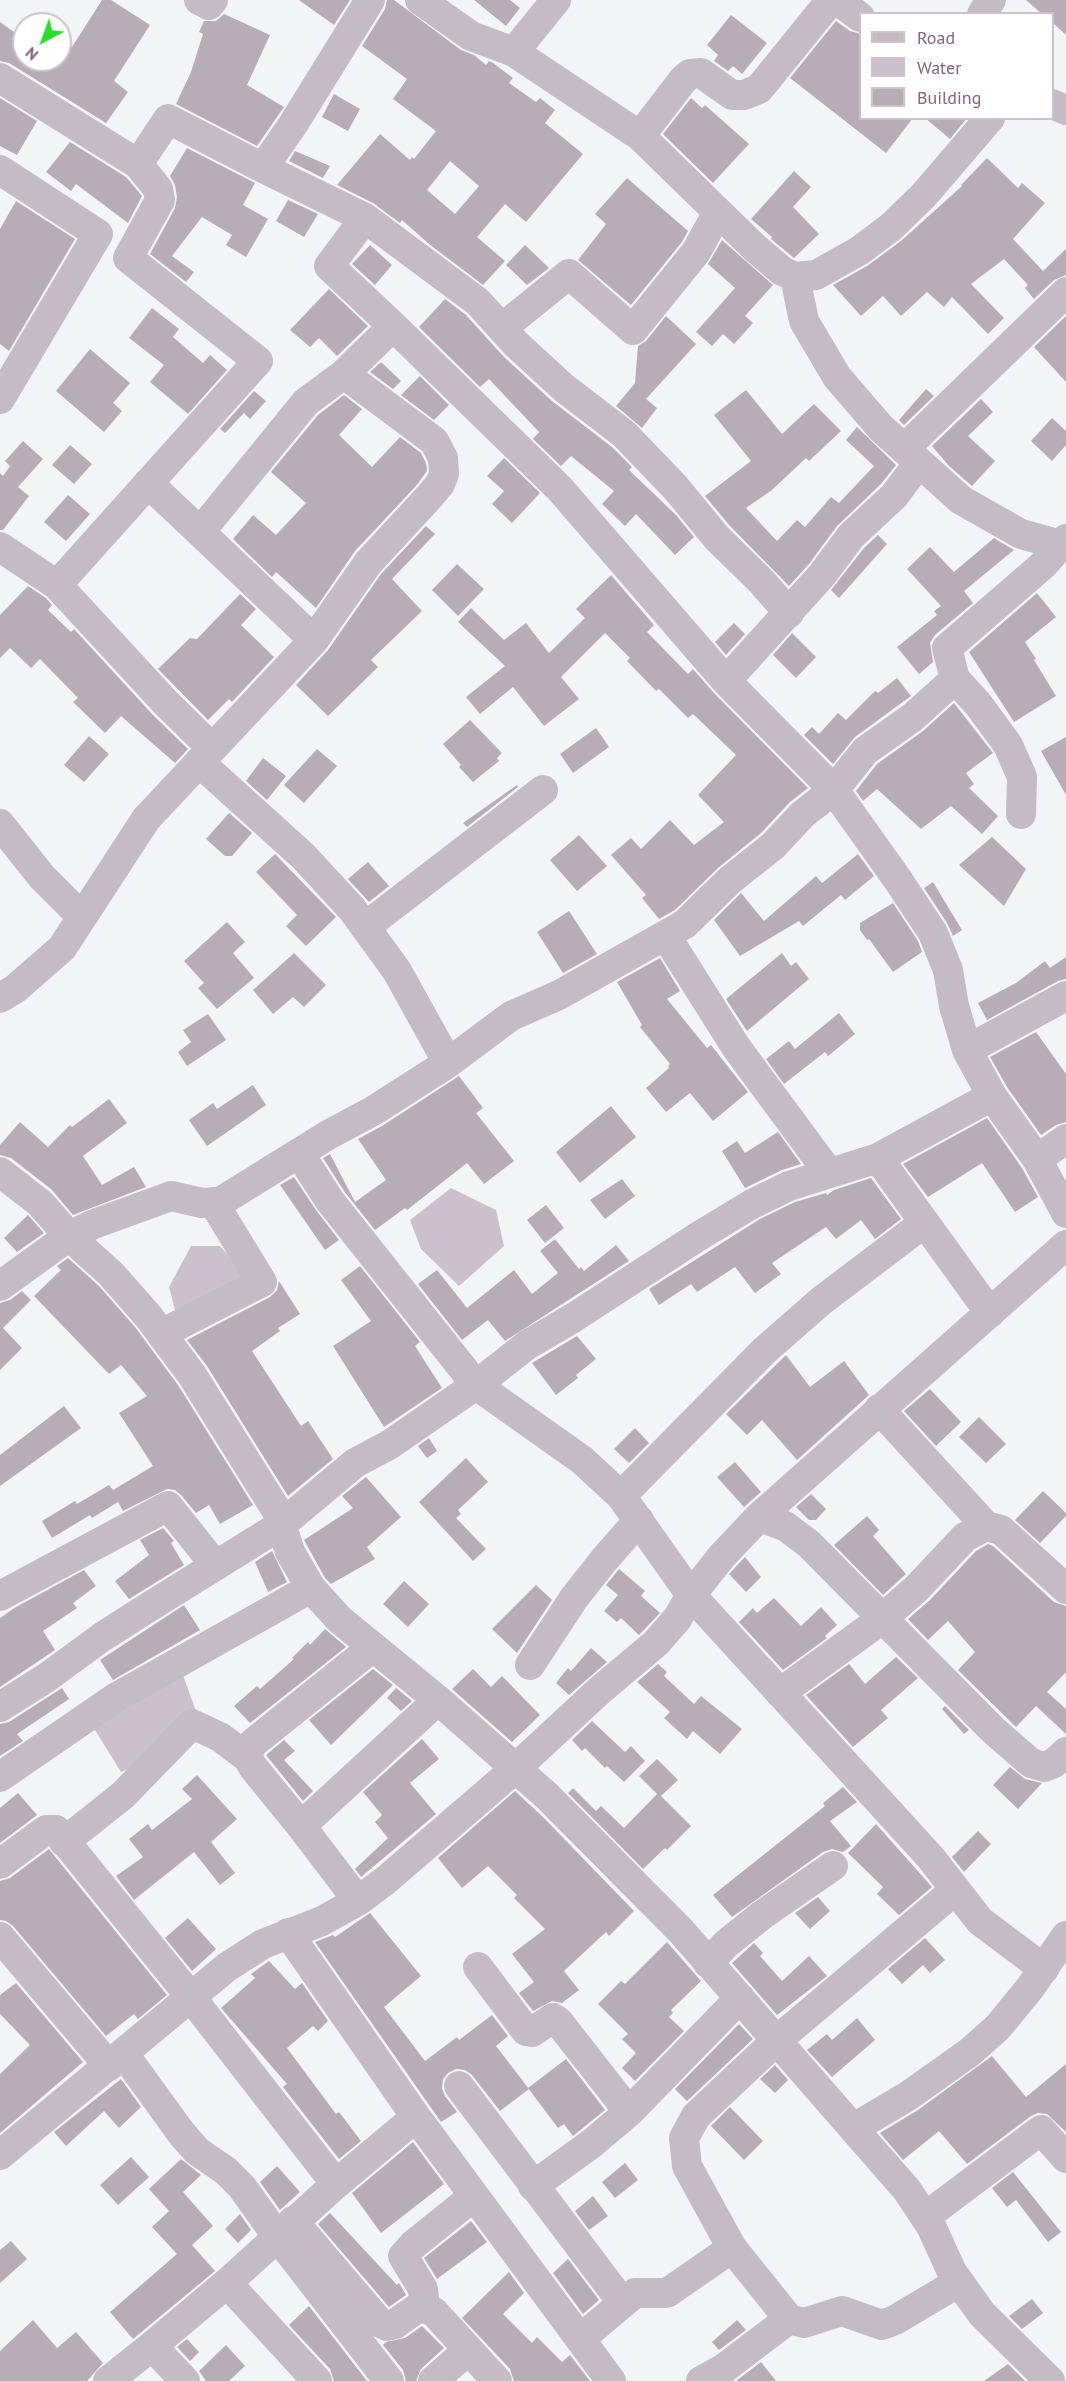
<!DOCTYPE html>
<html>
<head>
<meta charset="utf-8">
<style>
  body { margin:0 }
  #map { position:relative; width:1066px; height:2381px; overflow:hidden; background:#f2f5f5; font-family:"PT Sans",sans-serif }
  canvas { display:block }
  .legend { position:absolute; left:859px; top:12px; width:195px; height:108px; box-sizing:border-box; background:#fff; border:2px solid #cdc1ca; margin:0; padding:8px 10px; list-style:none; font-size:18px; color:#82657b }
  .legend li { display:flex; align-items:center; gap:12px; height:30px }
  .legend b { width:30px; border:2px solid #cdc1ca }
  .north { position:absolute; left:12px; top:12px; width:60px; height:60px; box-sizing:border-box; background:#fff; border:2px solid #cdc1ca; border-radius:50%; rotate:221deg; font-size:16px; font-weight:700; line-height:24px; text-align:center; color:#82657b }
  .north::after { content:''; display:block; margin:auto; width:21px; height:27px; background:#2cdc2d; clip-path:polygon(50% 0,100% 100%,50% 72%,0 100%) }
</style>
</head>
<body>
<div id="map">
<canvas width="1066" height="2381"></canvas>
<ul class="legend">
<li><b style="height:8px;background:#c4bcc2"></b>Road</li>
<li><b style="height:16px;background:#cdc0cd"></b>Water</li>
<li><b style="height:16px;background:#b8acb6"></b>Building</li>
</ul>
<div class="north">N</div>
</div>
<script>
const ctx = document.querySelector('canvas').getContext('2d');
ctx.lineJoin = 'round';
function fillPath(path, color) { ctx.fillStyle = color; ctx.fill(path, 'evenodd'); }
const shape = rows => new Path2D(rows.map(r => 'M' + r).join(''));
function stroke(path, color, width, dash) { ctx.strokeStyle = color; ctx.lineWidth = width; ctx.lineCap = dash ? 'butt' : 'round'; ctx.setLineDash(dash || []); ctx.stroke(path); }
fillPath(shape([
  [451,1188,496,1210,504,1246,459,1286,421,1249,410,1220],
  [191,1246,220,1246,250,1279,178,1322,169,1287],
  [180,1667,196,1711,153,1759,121,1772,90,1722]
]), '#cdc0cd');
fillPath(shape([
  [102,0,111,0,150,25,114,81,128,92,106,123,9,63,0,61,0,22,24,39,24,60,60,60,60,38,72,47],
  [299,0,350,0,334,25],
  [387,0,394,0,461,50,474,55,486,65,489,61,493,63,513,78,509,83,536,102,540,98,555,110,545,123,583,154,526,222,505,204,477,237,505,261,483,285,429,244,402,220,400,223,373,203,337,185,380,134,410,160,412,157,414,159,436,131,393,99,407,79,362,46,385,9],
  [450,161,479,186,455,214,427,190],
  [474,0,510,0,520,8,506,26],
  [1026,0,1066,0,1066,35,1053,23,1053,14,1042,14],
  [224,14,270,35,247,85,284,107,257,146,176,104,191,72,203,34,199,32,204,21,216,21],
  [731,15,767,43,742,74,733,66,728,71,714,61,718,55,707,45],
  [836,21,850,31,861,34,861,118,913,118,886,153,790,78],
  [334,94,360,109,348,131,322,117],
  [0,98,37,121,17,155,0,146],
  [691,98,702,108,705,105,749,144,713,183,663,134],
  [925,118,967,118,950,139],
  [70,142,126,177,142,196,128,223,76,184,71,191,46,172],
  [187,148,255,183,243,205,268,219,246,257,226,245,232,235,202,217,172,256,194,272,186,282,150,254,175,208,177,197,175,185,170,176],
  [295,151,330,166,323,178,289,161],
  [987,158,1018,188,1022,183,1045,203,1013,239,1043,271,1066,249,1066,275,1054,280,1034,299,1025,288,1028,285,1004,259,971,284,1004,318,988,334,952,297,944,307,927,292,901,316,883,296,861,316,833,285,867,266,901,241,962,186,961,185],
  [794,171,811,187,793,207,819,234,794,258,771,239,772,237,751,219],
  [627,178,688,231,682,242,631,305,578,260,606,224,595,214],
  [288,200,318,214,304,237,276,221],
  [16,201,75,239,9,351,0,344,0,229],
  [722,240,773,285,745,316,753,323,734,344,723,334,712,346,696,332,735,288,708,264],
  [370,245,392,265,375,285,352,264],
  [525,245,549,268,527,285,506,265],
  [329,289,368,326,337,356,319,338,310,347,290,330],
  [445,299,466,315,504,357,552,401,612,447,632,467,629,470,676,515,694,537,675,555,636,514,625,526,602,504,614,491,571,456,561,466,533,439,539,432,489,379,480,387,419,327],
  [152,308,179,329,173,337,203,363,210,355,227,370,188,414,150,382,164,365,129,338],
  [666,316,696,344,646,399,657,408,642,428,616,406,635,383,638,346,646,341],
  [1066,316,1066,382,1034,347],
  [90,349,130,383,113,403,122,411,104,432,56,391],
  [381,362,401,381,393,389,370,372],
  [420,376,449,405,434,420,401,395],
  [926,389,934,396,904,425,899,420],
  [746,390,782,434,814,404,841,431,809,461,806,458,772,490,746,508,777,541,797,520,805,527,831,497,839,503,874,466,846,440,857,427,896,465,881,484,837,526,809,564,789,586,730,526,705,496,751,461,714,415],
  [254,391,266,401,250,419,244,413,225,433,220,429],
  [344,395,362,409,339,435,372,467,400,437,421,453,426,463,427,471,416,486,355,551,316,608,276,572,272,577,233,539,253,515,276,535,306,503,271,472,318,415],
  [981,399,993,412,968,436,995,461,972,486,949,466,932,446],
  [1052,418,1066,431,1066,445,1052,461,1031,441],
  [23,441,43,459,18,487,29,496,3,530,0,530,0,473,3,476,10,466,5,461],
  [70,445,92,464,74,484,52,465],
  [504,458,540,493,512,523,492,504,504,491,487,476],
  [68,495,90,514,66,541,44,522],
  [426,526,435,534,392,579,422,611,371,660,378,667,328,716,296,685,328,650,381,574],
  [878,535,887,544,839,598,831,590,864,548],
  [994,538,1014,550,964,591,973,603,935,635,930,643,933,662,919,674,897,647,937,615,934,611,941,606,907,569,930,547,954,572],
  [457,564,484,589,458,616,432,590],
  [611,575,654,625,647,632,688,674,693,669,714,693,808,788,790,802,761,833,718,868,675,910,659,919,642,898,646,895,611,855,631,838,641,849,670,820,694,845,724,822,698,795,736,755,693,714,688,718,659,689,656,691,627,661,630,658,605,633,561,677,579,699,544,726,513,687,480,714,466,697,505,666,458,622,471,608,504,640,526,623,549,653,585,618,576,609],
  [28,586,46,598,52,605,48,610,71,632,74,629,153,715,188,749,175,763,121,716,105,733,73,702,78,698,40,659,31,668,10,648,0,658,0,615],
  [1037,593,1056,617,1025,642,1036,659,1034,660,1056,696,1014,722,969,652],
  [240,594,256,609,241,625,274,657,232,702,229,699,208,720,158,669,190,638,197,639],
  [734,623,745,634,726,655,715,642],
  [792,633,816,657,796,678,773,655],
  [897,678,911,696,855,737,833,764,804,735,812,727,819,734,838,713,846,720,875,691,878,693],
  [954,703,993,753,966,773,974,784,969,788,998,816,982,834,951,806,921,829,877,789,863,801,856,791,877,764,923,731],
  [470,720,502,753,497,758,499,761,473,782,459,767,461,765,443,744],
  [596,728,609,747,573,773,560,754],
  [89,736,109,754,84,782,64,765],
  [1066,737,1066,795,1041,751],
  [317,749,337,766,304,803,284,785],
  [263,758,286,776,267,800,246,781],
  [517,785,518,787,467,827,463,823],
  [229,813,252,833,232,856,225,856,206,839],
  [579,835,607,866,577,891,550,860],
  [992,837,1026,869,1004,906,959,865],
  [275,854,336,917,306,946,286,926,297,915,256,872],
  [858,854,874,876,845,900,841,895,803,926,799,921,740,956,714,920,741,893,764,921,816,876,822,883],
  [368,862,389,886,369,902,348,879],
  [933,882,962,930,953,936,947,923,924,888],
  [893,903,918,941,922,952,893,972,869,939,867,940,860,930,860,923],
  [569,911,597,954,563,973,537,932],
  [227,922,245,942,233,953,254,978,217,1009,198,988,204,983,184,961],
  [294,953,326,985,304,1007,293,997,273,1014,253,990],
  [782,953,791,966,796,962,809,979,747,1031,726,999],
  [1066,957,1066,979,1058,981,987,1020,978,1003,1016,983,1045,961,1050,968],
  [660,958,680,991,667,999,707,1048,711,1045,748,1092,713,1121,690,1093,666,1112,646,1088,669,1068,668,1066,670,1064,640,1027,642,1025,617,982],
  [839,1013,855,1034,828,1056,825,1052,784,1084,766,1059,789,1041,795,1049],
  [208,1014,226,1040,187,1066,178,1052,191,1042,183,1030],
  [1036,1032,1066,1074,1066,1122,1056,1125,1041,1135,1007,1087,990,1057],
  [459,1076,483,1108,476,1113,514,1161,484,1184,467,1163,407,1210,405,1208,375,1230,344,1191,323,1158,330,1154,355,1202,386,1180,358,1139,382,1126],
  [253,1085,266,1105,207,1146,189,1120,213,1103,217,1109],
  [109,1099,127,1123,83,1156,102,1185,134,1167,146,1187,73,1215,51,1189,11,1158,0,1155,0,1145,20,1122,48,1147,70,1125,72,1127],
  [611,1106,636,1137,580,1183,556,1152],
  [987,1118,1022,1168,1038,1197,1015,1212,982,1163,928,1197,903,1164],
  [778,1132,801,1164,782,1170,745,1188,722,1151,737,1141,745,1153],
  [294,1177,316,1210,339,1240,325,1250,280,1185],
  [871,1178,901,1219,875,1239,861,1220,836,1239,826,1227,772,1263,781,1274,755,1293,735,1267,697,1292,691,1284,659,1305,649,1289,760,1219,795,1202,826,1193,827,1195,834,1190],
  [622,1179,635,1196,605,1219,590,1200],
  [546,1205,564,1228,545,1243,527,1220],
  [28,1215,44,1233,17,1252,4,1238],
  [555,1239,579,1269,581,1267,584,1271,616,1245,629,1261,505,1341,488,1320,462,1340,418,1284,437,1270,467,1308,514,1270,532,1294,558,1273,540,1251],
  [68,1258,99,1286,135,1327,178,1385,253,1505,220,1524,209,1505,196,1513,181,1495,175,1490,167,1489,123,1511,118,1502,92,1518,90,1515,52,1538,42,1521,75,1501,77,1504,109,1485,113,1490,153,1466,119,1413,147,1396,121,1365,109,1374,34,1296,61,1270,57,1266],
  [360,1266,420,1342,415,1346,442,1388,384,1427,333,1346,371,1321,341,1280],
  [279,1281,300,1314,278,1328,280,1331,252,1351,301,1426,308,1421,333,1459,288,1496,207,1366,187,1340,270,1297,277,1290],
  [22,1291,31,1300,3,1328,22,1348,0,1370,0,1303,10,1300],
  [577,1336,596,1359,576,1375,578,1378,556,1395,532,1363],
  [786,1355,810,1387,844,1361,869,1395,797,1460,762,1420,747,1435,726,1414],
  [930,1389,961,1422,936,1446,904,1411],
  [64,1406,81,1428,0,1486,0,1455],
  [979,1417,1006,1444,986,1463,959,1437],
  [635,1428,649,1443,629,1463,614,1449],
  [429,1438,437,1451,427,1458,418,1446],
  [466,1458,488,1482,458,1510,461,1514,456,1518,486,1549,473,1561,419,1502],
  [735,1462,761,1492,744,1507,717,1477],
  [366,1477,401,1517,367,1547,375,1559,331,1584,325,1578,304,1540,353,1508,342,1496],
  [1043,1491,1066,1513,1066,1516,1040,1543,1015,1520],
  [811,1494,826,1509,816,1520,809,1520,796,1507],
  [867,1516,879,1530,873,1536,906,1574,883,1595,834,1545],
  [163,1528,174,1541,171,1543,184,1565,129,1599,115,1581,149,1555,140,1540],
  [988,1544,993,1546,1054,1602,1066,1606,1066,1672,1047,1692,1066,1709,1066,1734,1036,1706,1016,1727,958,1670,975,1652,948,1621,928,1640,908,1619,930,1600,976,1551],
  [272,1551,287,1582,268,1592,255,1562],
  [745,1557,761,1577,746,1592,729,1574],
  [619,1569,645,1591,641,1596,660,1613,639,1635,621,1618,617,1622,604,1611,618,1595,606,1585],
  [84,1570,96,1586,73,1603,77,1608,43,1631,55,1650,0,1687,0,1618,16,1607],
  [404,1581,429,1604,408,1627,383,1604],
  [536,1585,552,1600,517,1653,492,1629],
  [774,1598,801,1626,821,1607,837,1625,825,1636,827,1638,783,1670,739,1622,753,1608,757,1613],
  [184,1605,200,1630,113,1680,100,1660],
  [325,1629,346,1647,250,1723,234,1706,257,1686,260,1689,294,1659,292,1658,308,1642,310,1645],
  [591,1648,607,1662,569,1695,556,1683,568,1668,571,1671],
  [896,1657,918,1678,881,1710,888,1718,853,1747,806,1695,849,1664,865,1684],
  [658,1664,667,1672,664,1676,694,1704,701,1696,742,1729,720,1754,693,1731,687,1739,664,1718,670,1712,637,1682],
  [373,1669,393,1685,331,1745,309,1720],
  [473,1669,491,1687,502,1676,540,1715,512,1742,452,1689],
  [62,1688,69,1699,17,1734,23,1741,0,1756,0,1724,9,1722],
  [396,1688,412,1701,401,1711,387,1698],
  [945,1706,969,1730,964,1734,942,1709],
  [592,1721,625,1752,631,1746,645,1761,624,1782,607,1766,605,1768,585,1748,582,1751,572,1740],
  [422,1739,439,1759,410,1783,436,1814,361,1877,355,1869,388,1838,375,1822,382,1815,363,1792],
  [284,1740,295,1751,284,1760,313,1791,303,1801,266,1755],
  [657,1759,678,1780,661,1796,691,1826,667,1850,665,1848,643,1869,568,1793,573,1788,596,1811,601,1806,624,1828,657,1794,639,1776],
  [1010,1767,1025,1779,1042,1783,1018,1809,993,1785],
  [197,1775,237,1819,211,1842,235,1873,220,1885,194,1852,134,1900,116,1876,143,1857,129,1839,148,1824,152,1830,192,1799,182,1789],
  [843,1787,857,1802,830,1821,851,1846,843,1852,832,1849,823,1852,732,1917,713,1895,825,1806,823,1803],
  [515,1791,544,1818,634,1911,609,1936,606,1932,564,1971,579,1990,562,2003,552,2001,533,2011,519,1993,534,1982,512,1954,545,1929,514,1898,517,1895,488,1866,462,1888,438,1858],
  [18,1793,37,1815,0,1843,0,1808],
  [876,1824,932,1887,899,1915,877,1894,883,1887,848,1853],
  [978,1831,991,1844,964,1872,952,1857],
  [49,1849,167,1995,138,2019,134,2014,106,2036,13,1926,6,1921,0,1920,0,1881,10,1878],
  [818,1897,830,1911,810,1929,795,1913],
  [370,1913,421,1976,384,2007,425,2061,457,2037,459,2040,492,2015,508,2036,496,2046,529,2089,500,2111,472,2075,465,2070,456,2069,448,2073,443,2079,442,2088,445,2096,457,2112,441,2122,315,1942,333,1935,335,1937],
  [188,1918,216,1949,192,1971,165,1938],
  [925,1938,945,1960,930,1973,923,1965,902,1984,888,1969],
  [667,1942,701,1981,671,2010,673,2013,669,2017,684,2031,635,2081,622,2068,636,2053,622,2039,628,2034,598,2004,621,1981,625,1984],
  [754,1943,763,1953,760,1956,782,1981,809,1956,827,1976,777,2015,732,1963],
  [269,1961,295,1989,302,1983,328,2021,318,2031,313,2026,287,2048,336,2114,339,2112,361,2141,339,2159,283,2087,287,2084,221,2008,255,1978,251,1974],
  [16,1983,83,2062,0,2133,0,2074,30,2045,0,2014,0,1995],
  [857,2018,875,2040,832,2077,807,2050,827,2034,832,2040],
  [739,2024,753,2039,687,2101,675,2089],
  [992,2056,1026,2097,1066,2064,1066,2132,1047,2114,1038,2113,1031,2116,967,2164,939,2131,903,2160,880,2133,918,2110],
  [566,2059,605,2110,573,2136,564,2124,558,2128,528,2088],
  [775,2065,788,2080,775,2093,760,2079],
  [121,2079,141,2107,119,2128,104,2111,66,2146,54,2132],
  [730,2107,763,2141,744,2160,711,2126],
  [413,2142,444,2184,381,2233,352,2193],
  [131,2157,149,2177,118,2205,100,2185],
  [181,2159,201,2175,183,2192,213,2226,192,2245,215,2271,133,2339,110,2312,177,2254,152,2227,169,2211,149,2189],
  [625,2163,638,2180,615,2198,602,2182],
  [277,2166,300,2192,280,2210,260,2182],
  [1013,2172,1061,2232,1048,2242,1016,2200,1007,2207,992,2188],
  [593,2196,608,2216,589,2230,575,2211],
  [330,2213,397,2285,399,2283,406,2295,389,2307,318,2224],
  [240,2214,251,2230,238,2243,225,2229],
  [471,2221,487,2242,437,2279,424,2258],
  [11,2241,27,2259,0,2283,0,2250],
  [568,2259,599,2300,583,2314,553,2273],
  [509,2272,524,2293,503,2314,532,2343,537,2337,562,2362,570,2355,590,2381,514,2381,510,2369,462,2318],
  [1032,2299,1043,2313,1022,2329,1009,2316],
  [309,2306,367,2381,334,2381,330,2369,289,2325],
  [33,2320,57,2348,76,2332,103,2363,87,2381,0,2381,0,2351],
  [737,2320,746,2330,719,2350,712,2342],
  [422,2326,444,2348,421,2369,416,2381,406,2381,403,2370,383,2345,386,2342,405,2338],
  [187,2339,199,2352,190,2361,177,2347],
  [226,2345,245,2366,229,2381,206,2381,199,2371],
  [761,2362,776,2381,736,2381],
  [1008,2364,1025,2381,984,2381]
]), '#b8acb6');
stroke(shape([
  [199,0,209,5,213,0],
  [420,0,471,36,514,52,640,136,755,248,782,271,795,277,816,275,859,251,891,227,924,195,990,118],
  [837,0,860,17],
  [982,14,991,0],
  [514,52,556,0],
  [0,78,138,164,168,119,263,168,365,218,478,302,516,344,564,388,624,434,675,487,717,538,761,581,789,613],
  [1052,104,1066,110],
  [640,136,683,80,690,74,701,73,732,95,744,95,759,89,831,0],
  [263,168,294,123,370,0],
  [0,170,98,234,0,399],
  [795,277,804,321,837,377,881,428,961,500,1021,534,1061,545],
  [502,328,569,274,633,330,696,252,718,212],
  [904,449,1066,292],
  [148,483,200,532],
  [0,547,57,585,166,703,212,748],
  [57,585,258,361,128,258,160,200,158,189,138,164],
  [314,640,368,563,429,497,440,484,444,474,443,458,434,441,344,374],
  [955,679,978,704,1008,745,1022,777,1021,814],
  [726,681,822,575,851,536,894,496,918,464],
  [199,762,303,856,352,909,397,971,448,1063],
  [0,824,42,877,82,917],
  [365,927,543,790],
  [666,936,736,1047,829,1173],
  [0,998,15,989,62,948,146,819,314,640,200,532,306,402,344,374,393,326,329,266,365,218],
  [967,1050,1066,996],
  [1066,1139,1037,1159,1066,1213],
  [299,1153,330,1201,476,1385,582,1460,621,1496,691,1595,931,1858,980,1921,1044,1969],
  [878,1158,990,1313],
  [1037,1159,992,1096,967,1050,954,1006,948,970,933,933,898,880,834,790,865,751,913,717,955,679,947,648,1043,565,1066,539],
  [0,1172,40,1203,69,1236,94,1224,171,1196,202,1203,220,1202,328,1135,373,1111,448,1063,511,1016,559,995,685,924,730,880,773,846,803,814,834,790,726,681,560,489,393,326],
  [0,1286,69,1236,111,1274,148,1316,192,1375,277,1511,290,1552,311,1588,339,1619,438,1700,547,1796,681,1931,907,2190,931,2226,952,2272,982,2314,1050,2381],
  [161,1334,262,1282,213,1202],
  [879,1409,986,1526,1001,1530,1066,1589],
  [621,1496,764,1351,821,1301,924,1223],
  [759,1517,785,1526,809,1544,993,1730,1031,1763,1044,1767,1054,1763,1066,1752],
  [0,1596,168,1506,215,1565],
  [530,1665,574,1598,604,1560,639,1520],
  [780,1693,882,1619,917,1588,965,1537,986,1526],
  [0,1707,46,1678,102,1637,149,1607,281,1525,355,1463,389,1445,476,1385,527,1345,573,1318,699,1236,752,1204,789,1186,878,1158,992,1096],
  [0,1777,115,1698,311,1588],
  [301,1826,253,1767,248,1758,249,1750,253,1743,373,1647],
  [64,1842,123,1795,192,1724,220,1737,248,1758],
  [0,1864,46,1830,56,1830,190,1996,336,2184],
  [358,1901,301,1826,438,1700],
  [0,1937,109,2066],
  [708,1963,726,1944,762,1915,833,1866],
  [478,1967,526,2031,532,2032,553,2018,558,2021,629,2112],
  [124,2054,182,2134,197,2151,226,2171,242,2187,277,2236,389,2381],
  [459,2086,622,2302],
  [416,2117,611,2381],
  [854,2128,908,2096,970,2052,998,2027,1030,1988,1066,1936],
  [0,2155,227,1967,263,1944,322,1921,358,1901,386,1880,516,1768,599,1691,656,1643,677,1619,691,1595,722,1556,759,1517,1066,1245],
  [533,2186,591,2144,629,2112,740,1998],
  [925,2217,1041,2130,1066,2158],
  [293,2221,379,2322,387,2326,395,2324,416,2309,425,2308,434,2312,497,2381],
  [227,2283,317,2381],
  [425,2308,423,2289,403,2256,413,2245,474,2196],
  [789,2319,804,2323,842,2311,882,2325,895,2320,959,2282],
  [580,2339,635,2293,667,2293,732,2248],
  [108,2381,152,2346],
  [185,2381,152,2346,227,2283,336,2184,416,2117,288,1933],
  [433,2381,467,2351],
  [701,2381,723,2369,789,2319,732,2248,687,2166,684,2138,696,2116,776,2041,954,1891]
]), '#c4bcc2', 30);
</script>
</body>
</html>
